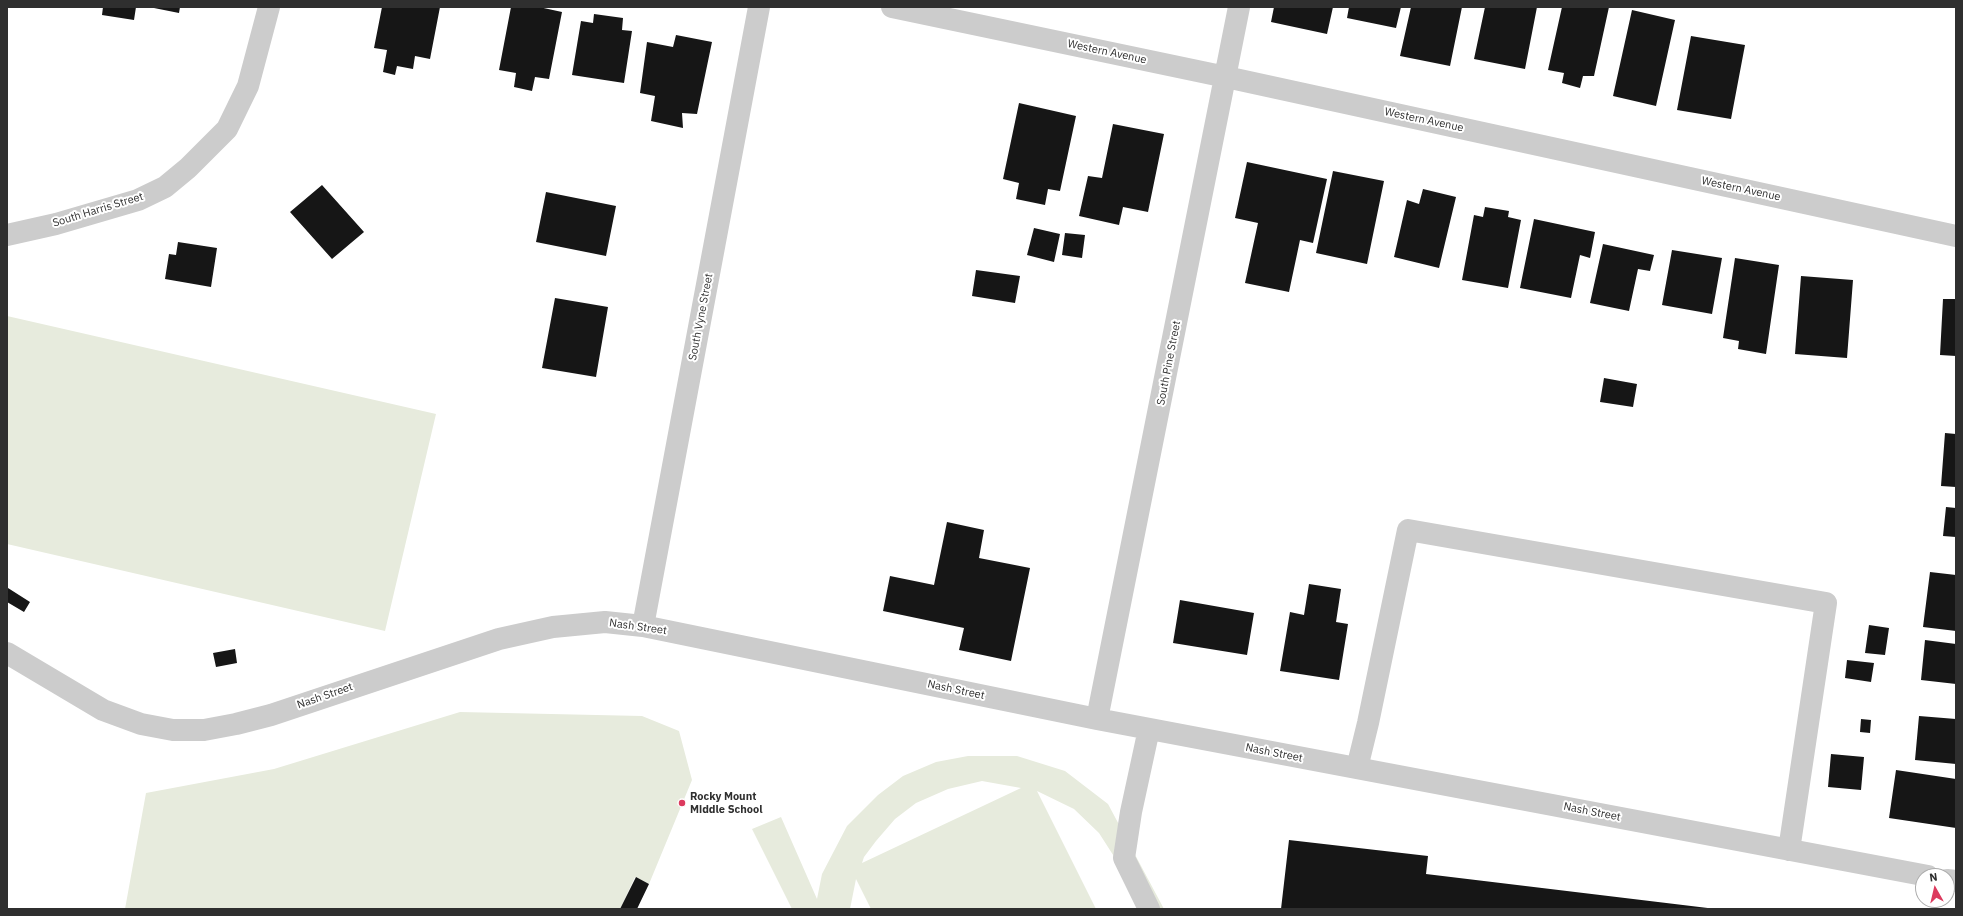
<!DOCTYPE html>
<html>
<head>
<meta charset="utf-8">
<style>
  body { margin:0 }
  #map { position:relative; width:1963px; height:916px; overflow:hidden; background:#fff; font-family:"IBM Plex Sans",sans-serif }
  canvas { display:block }
  .frame { position:absolute; inset:0; border:8px solid #2f2f2f; pointer-events:none }
  .north { position:absolute; left:1915px; top:868px; width:40px; height:40px; box-sizing:border-box; background:#fff; border:1px solid #acacac; border-radius:50%; rotate:352deg; font-size:11px; font-weight:700; line-height:16px; text-align:center; color:#2f2f2f }
  .north::after { content:''; display:block; margin:auto; width:14px; height:18px; background:#dc3a5e; clip-path:polygon(50% 0,100% 100%,50% 72%,0 100%) }
</style>
</head>
<body>
<div id="map">
<canvas width="1963" height="916"></canvas>
<div class="frame"></div>
<div class="north">N</div>
</div>
<script>
const ctx = document.querySelector('canvas').getContext('2d');
ctx.lineJoin = 'round';
function fillPath(path, color) { ctx.fillStyle = color; ctx.fill(path, 'evenodd'); }
const shape = rows => new Path2D(rows.map(r => 'M' + r).join(''));
function stroke(path, color, width, dash) { ctx.strokeStyle = color; ctx.lineWidth = width; ctx.lineCap = dash ? 'butt' : 'round'; ctx.setLineDash(dash || []); ctx.stroke(path); }
function write(font, color, halo, rows, align = 'center') {
  ctx.font = font + ' "IBM Plex Sans",sans-serif'; ctx.lineWidth = 4; ctx.setLineDash([]); ctx.textBaseline = 'middle'; ctx.strokeStyle = halo; ctx.fillStyle = color; for (const [text, x, y, turn = 0] of rows) {
    ctx.save(); ctx.translate(x, y); ctx.rotate((+turn || 0) * Math.PI / 180); ctx.textAlign = isNaN(turn) ? turn : align; if (halo) ctx.strokeText(text, 0, 0); ctx.fillText(text, 0, 0); ctx.restore();
  }
}
fillPath(shape([
  [7,316,436,414,385,631,7,544],
  [460,712,642,716,679,731,692,780,649,884,635,877,620,909,125,909,146,793,274,769],
  [968,756,1017,756,1065,771,1108,804,1164,909,1140,909,1115,858,1099,833,1074,809,1037,791,1096,909,871,909,856,879,850,909,792,909,752,829,781,817,817,899,822,874,847,826,878,795,903,776,936,762],
  [982,781,1021,788,862,863,864,857,876,841,895,819,916,803,948,789]
]), '#e7ebdd');
fillPath(shape([
  [103,7,136,7,134,20,102,15],
  [149,7,180,7,179,13],
  [382,7,440,7,430,59,415,56,413,69,397,66,395,75,383,72,387,50,374,48],
  [511,7,539,7,562,12,549,79,535,77,532,91,514,87,516,73,499,70],
  [1274,7,1333,7,1327,34,1271,22],
  [1349,7,1401,7,1396,28,1347,18],
  [1411,7,1462,7,1450,66,1400,56],
  [1485,7,1537,7,1525,69,1474,59],
  [1562,7,1609,7,1594,76,1583,76,1580,88,1562,83,1564,73,1548,70],
  [1632,10,1675,20,1656,106,1613,96],
  [594,14,623,18,622,30,632,31,624,83,572,75,581,21,593,23],
  [676,35,712,42,697,114,682,113,683,128,651,121,655,96,640,93,647,42,673,47],
  [1691,36,1745,45,1731,119,1677,110],
  [1019,103,1076,116,1060,191,1048,189,1045,205,1016,199,1019,183,1003,179],
  [1113,124,1164,134,1148,212,1123,207,1119,225,1079,216,1088,176,1102,178],
  [1247,162,1327,179,1313,243,1300,240,1289,292,1245,283,1258,223,1235,218],
  [1333,171,1384,181,1367,264,1316,253],
  [322,185,364,232,332,259,290,212],
  [1423,189,1456,197,1439,268,1394,257,1407,200,1419,204],
  [546,192,616,206,606,256,536,242],
  [1485,207,1509,211,1508,217,1521,220,1508,288,1462,280,1474,215,1483,217],
  [1534,219,1595,232,1590,258,1580,255,1571,298,1520,288],
  [1034,228,1060,234,1054,262,1027,255],
  [1065,233,1085,235,1082,258,1062,255],
  [178,242,217,248,211,287,165,279,169,254,176,255],
  [1603,244,1654,255,1650,271,1638,269,1629,311,1590,303],
  [1672,250,1722,258,1712,314,1662,305],
  [1735,258,1779,265,1766,354,1738,349,1739,341,1723,338],
  [976,270,1020,276,1015,303,972,296],
  [1801,276,1853,280,1847,358,1795,354],
  [555,298,608,307,596,377,542,368],
  [1943,299,1956,299,1956,356,1940,355],
  [1604,378,1637,384,1633,407,1600,402],
  [1945,433,1956,434,1956,487,1941,486],
  [1946,507,1956,508,1956,537,1943,536],
  [947,522,984,530,979,558,1030,568,1011,661,959,650,964,628,883,611,890,576,934,585],
  [1930,572,1956,575,1956,631,1923,627],
  [1309,584,1341,589,1336,622,1348,624,1339,680,1280,671,1290,612,1304,615],
  [8,588,30,602,24,612,7,602],
  [1180,600,1254,613,1247,655,1173,643],
  [1869,625,1889,628,1885,655,1865,653],
  [1925,640,1956,644,1956,684,1921,680],
  [235,649,237,663,216,667,213,653],
  [1847,660,1874,663,1871,682,1845,678],
  [1919,716,1956,719,1956,764,1915,760],
  [1861,719,1871,720,1870,733,1860,732],
  [1831,754,1864,757,1861,790,1828,787],
  [1896,770,1956,779,1956,828,1889,818],
  [1289,840,1428,856,1426,874,1716,909,1281,909],
  [636,877,649,884,637,909,620,909]
]), '#161616');
stroke(shape([
  [892,7,1226,77,1956,236],
  [7,235,56,224,138,200,165,187,188,168,227,129,248,86,269,7],
  [643,626,759,7],
  [7,653,103,710,141,724,173,730,204,730,236,724,271,715,499,639,553,627,605,622,643,626,1097,719,1928,876],
  [1097,719,1239,7],
  [1357,768,1368,723,1408,530,1826,603,1789,850],
  [1947,880,1956,881],
  [1149,909,1124,858,1131,812,1149,729]
]), '#ccc', 22);
for (const [x, y, r, color] of [
  [682,803,4,"#dc3a5e"]
]) { const dot = new Path2D(); dot.arc(x, y, r, 0, 2 * Math.PI); ctx.fillStyle = color; ctx.fill(dot); stroke(dot, '#fff', 1.5); }
write('11px', '#2f2f2f', '#fff', [
  ["Western Avenue",1107,52,12],
  ["Western Avenue",1424,120,12],
  ["Western Avenue",1741,189,12],
  ["South Harris Street",98,210,-17],
  ["South Vyne Street",701,317,-79],
  ["South Pine Street",1169,363,-79],
  ["Nash Street",638,627,8],
  ["Nash Street",956,690,12],
  ["Nash Street",325,696,-19],
  ["Nash Street",1274,753,11],
  ["Nash Street",1592,812,11]
]);
write('bold 11px', '#2f2f2f', '#fff', [
  ["Rocky Mount",690,797],
  ["Middle School",690,810]
], 'left');
</script>
</body>
</html>
